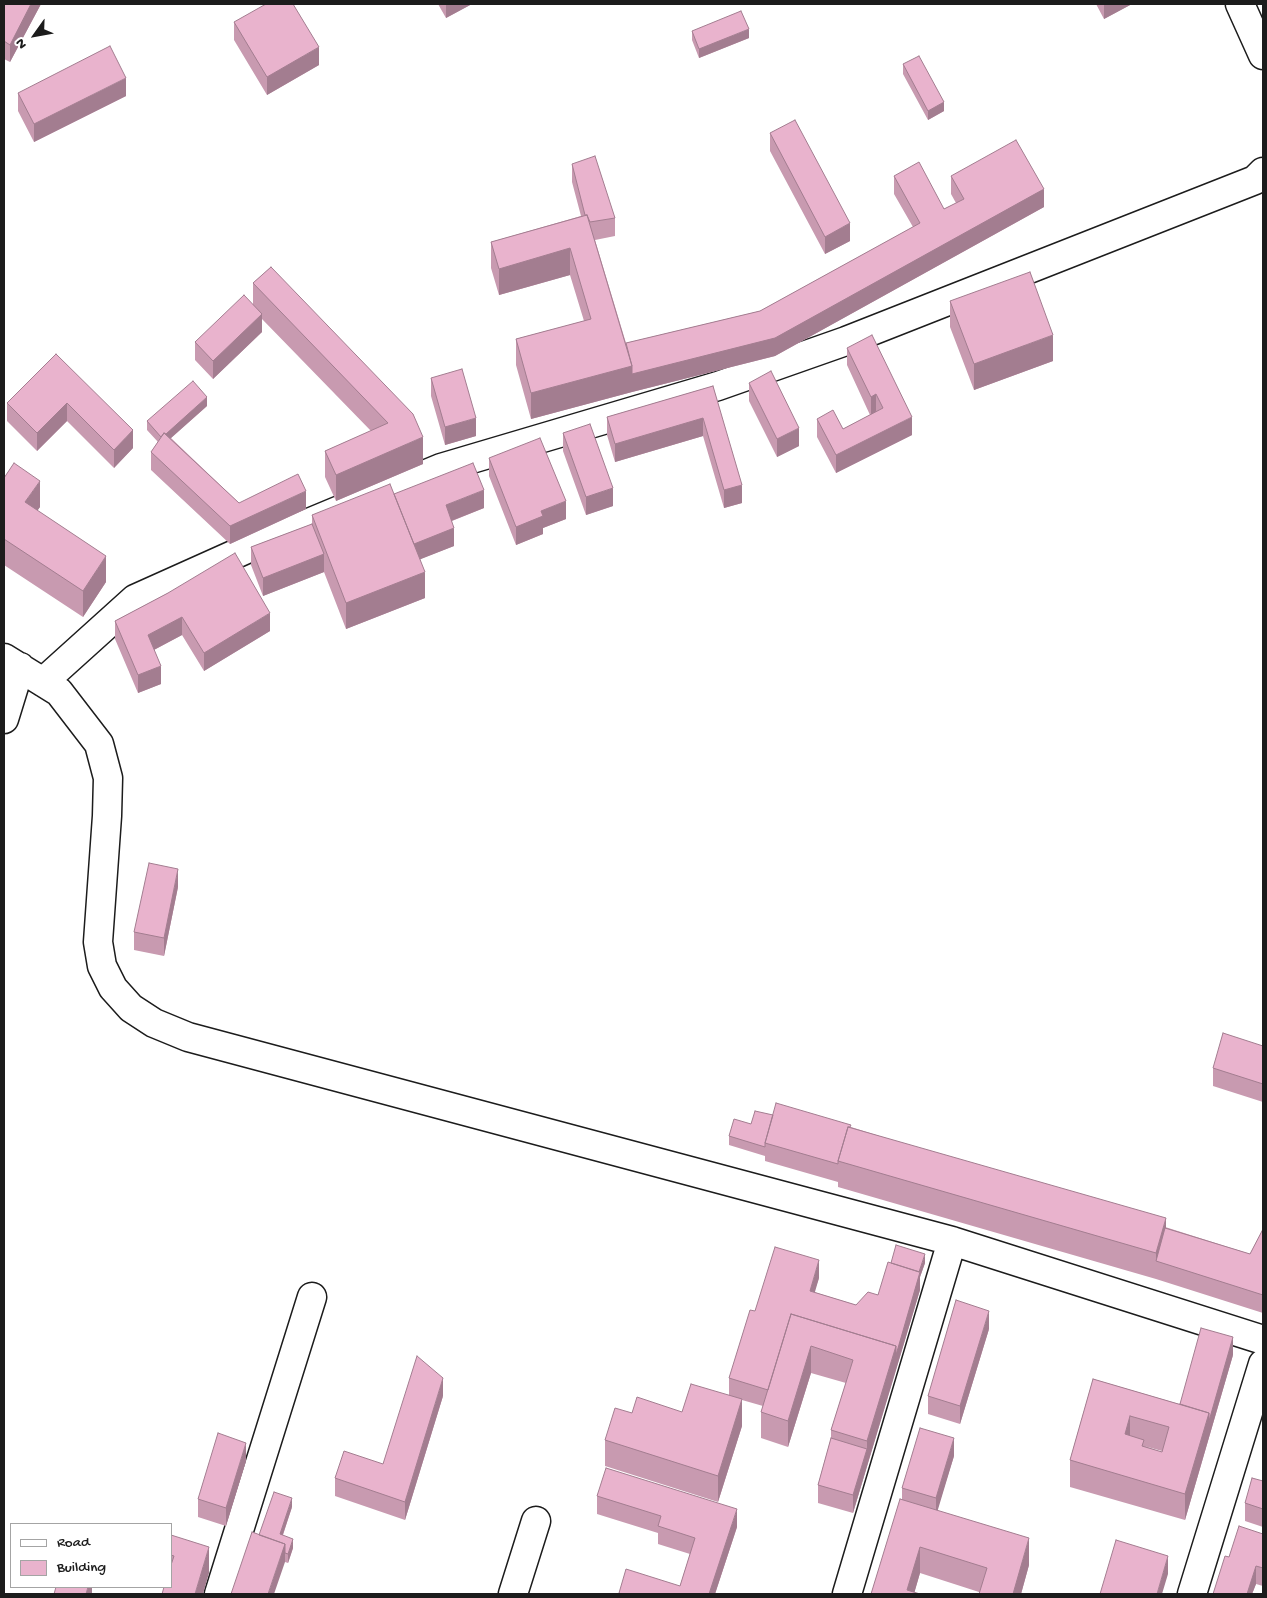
<!DOCTYPE html>
<html>
<head>
<meta charset="utf-8">
<style>
  body { margin:0 }
  #map { position:relative; width:1267px; height:1598px; overflow:hidden; background:#fff; font-family:"Gochi Hand",sans-serif }
  canvas { display:block }
  .frame { position:absolute; inset:0; border:5px solid #1c1c1c; pointer-events:none }
  .legend { position:absolute; left:10px; top:1523px; width:162px; height:65px; box-sizing:border-box; background:#fff; border:1px solid #a4a4a4; margin:0; padding:6px 9px; list-style:none; font-size:15px; color:#1c1c1c }
  .legend li { display:flex; align-items:center; gap:10px; height:25px }
  .legend b { width:25px; border:1px solid #a4a4a4 }
  .north { position:absolute; left:10px; top:10px; width:50px; height:50px; -webkit-text-stroke:4px #fff; paint-order:stroke; rotate:238deg; font-size:14px; font-weight:700; line-height:20px; text-align:center; color:#1c1c1c }
  .north::after { content:''; display:block; margin:auto; width:18px; height:22px; background:#1c1c1c; clip-path:polygon(50% 0,100% 100%,50% 72%,0 100%) }
</style>
</head>
<body>
<div id="map">
<canvas width="1267" height="1598"></canvas>
<div class="frame"></div>
<ul class="legend">
<li><b style="height:6px;background:#fff"></b>Road</li>
<li><b style="height:14px;background:#e9b3cd"></b>Building</li>
</ul>
<div class="north">N</div>
</div>
<script>
const ctx = document.querySelector('canvas').getContext('2d');
ctx.lineJoin = 'round';
const shape = rows => new Path2D(rows.map(r => 'M' + r).join(''));
function stroke(path, color, width, dash) { ctx.strokeStyle = color; ctx.lineWidth = width; ctx.lineCap = dash ? 'butt' : 'round'; ctx.setLineDash(dash || []); ctx.stroke(path); }
function fillPath(path, color) { ctx.fillStyle = color; ctx.fill(path, 'evenodd'); }
const minor = shape([
  [1240,4,1263,55],
  [4,658,59,692,99,744,108,778,107,816,98,942,102,966,113,988,131,1008,154,1023,188,1037,952,1241,1263,1340],
  [43,682,135,599,251,547,441,468,718,386,846,341,1255,180,1263,172],
  [4,719,20,667],
  [219,1594,312,1297],
  [513,1594,536,1521],
  [847,1594,952,1241],
  [1192,1594,1263,1364]
]);
stroke(minor, '#1c1c1c', 31);
stroke(minor, '#fff', 28);
fillPath(shape([
  [4,4,41,4,10,62,4,59],
  [438,4,472,4,446,18],
  [1096,4,1132,4,1104,19],
  [234,22,319,65,267,95,234,40],
  [692,31,749,38,699,58,692,40],
  [903,64,944,111,928,120,903,74],
  [18,93,126,96,34,142,18,111],
  [770,133,850,241,825,254,770,151],
  [572,164,615,218,615,236,595,240,626,343,760,311,913,227,894,194,894,176,944,209,956,203,951,194,951,176,1044,207,775,356,632,392,531,419,516,365,516,339,584,321,570,275,499,295,491,268,491,242,581,216,572,182],
  [271,267,423,464,336,501,325,477,325,451,371,431,262,319,262,332,213,379,195,360,195,342,253,304,253,283],
  [950,301,1053,361,974,390,950,327],
  [847,348,912,435,836,473,817,437,817,419,843,429,870,415,847,365],
  [56,354,133,448,114,468,67,421,37,451,7,421,7,403],
  [431,378,476,436,445,445,431,396],
  [749,383,799,446,777,457,749,401],
  [713,386,742,503,724,508,703,436,615,462,607,435,607,417],
  [207,406,171,438,239,503,306,509,230,544,151,470,151,452,158,442,147,430,147,421],
  [563,433,613,506,586,515,563,451],
  [489,458,566,519,543,528,543,534,516,545,489,476],
  [4,478,40,507,37,510,106,582,83,617,4,565],
  [394,494,484,508,452,521,454,546,420,559,425,598,346,629,324,572,263,596,251,565,251,547,312,524,312,515],
  [168,593,270,631,204,671,182,635,154,650,161,684,138,693,115,639,115,621],
  [178,887,164,956,134,950,134,932],
  [1263,1046,1263,1102,1213,1086,1213,1068],
  [773,1115,851,1127,1250,1254,1263,1229,1263,1313,1156,1279,838,1187,838,1182,765,1161,765,1156,729,1145,729,1136,751,1124],
  [891,1263,925,1263,920,1277,920,1290,853,1513,818,1503,818,1485,831,1438,831,1430,846,1383,811,1373,788,1447,761,1438,761,1412,763,1406,742,1400,742,1426,718,1502,605,1466,605,1440,682,1412,729,1395,729,1378,755,1311,819,1278,814,1292,856,1305,878,1295],
  [989,1329,960,1424,928,1414,928,1396],
  [1233,1355,1185,1520,1070,1487,1070,1460,1093,1379,1179,1404],
  [1144,1446,1162,1451,1162,1452],
  [443,1396,405,1520,335,1496,335,1478,383,1464],
  [954,1456,937,1510,1029,1565,1021,1594,979,1594,979,1592,920,1573,914,1593,871,1594,902,1500,902,1488],
  [246,1461,226,1526,198,1517,198,1499],
  [1263,1481,1263,1527,1245,1521,1245,1503],
  [597,1496,737,1527,715,1594,619,1594,619,1593,680,1586,690,1554,658,1544,658,1533,597,1514],
  [292,1507,283,1535,293,1548,288,1563,285,1562,259,1535],
  [1263,1534,1263,1586,1256,1584,1252,1594,1213,1594,1229,1557],
  [171,1535,209,1573,171,1587]
]), '#c89ab0');
fillPath(shape([
  [31,4,41,4,10,62,10,45],
  [446,4,472,4,446,18],
  [1104,4,1132,4,1104,19],
  [749,29,749,38,699,58,699,49],
  [319,47,319,65,267,95,267,77],
  [126,78,126,96,34,142,34,124],
  [944,102,944,111,928,120,928,111],
  [1044,189,1044,207,775,356,632,392,632,374],
  [850,223,850,241,825,254,825,237],
  [570,248,570,275,499,295,499,269],
  [262,314,262,332,213,379,213,361],
  [1053,335,1053,361,974,390,974,364],
  [632,366,632,392,531,419,531,393],
  [876,394,876,412,871,415,871,397],
  [207,397,207,406,162,446,162,437],
  [67,403,67,421,37,451,37,433],
  [912,417,912,435,836,473,836,455],
  [476,418,476,436,445,445,445,427],
  [703,418,703,436,615,462,615,444],
  [799,428,799,446,777,457,777,439],
  [133,430,133,448,114,468,114,450],
  [423,437,423,464,336,501,336,475],
  [40,481,40,507,25,529,25,502],
  [742,485,742,503,724,508,724,490],
  [613,488,613,506,586,515,586,497],
  [484,490,484,508,446,523,446,505],
  [306,491,306,509,230,544,230,526],
  [566,501,566,519,543,528,543,534,516,545,516,527,541,511],
  [454,528,454,546,411,563,411,545],
  [324,554,324,572,263,596,263,578],
  [106,556,106,582,83,617,83,591],
  [425,572,425,598,346,629,346,603],
  [270,613,270,631,204,671,204,653],
  [182,617,182,635,148,653,148,635],
  [161,666,161,684,138,693,138,675],
  [178,869,178,887,164,956,164,938],
  [1166,1218,1166,1245,1156,1261,1156,1253],
  [925,1254,925,1263,920,1277,920,1290,853,1513,853,1495,867,1449,867,1441,896,1346],
  [819,1260,819,1278,810,1309,810,1291],
  [989,1311,989,1329,960,1424,960,1406],
  [1233,1337,1233,1355,1185,1520,1185,1494,1209,1413],
  [811,1346,811,1373,788,1447,788,1421],
  [443,1378,443,1396,405,1520,405,1502],
  [742,1399,742,1426,718,1502,718,1476],
  [1130,1416,1130,1442,1125,1434],
  [954,1438,954,1456,936,1516,936,1498],
  [246,1443,246,1461,226,1526,226,1508],
  [292,1498,292,1507,280,1543,280,1534],
  [737,1509,737,1527,715,1594,709,1594],
  [1029,1538,1029,1565,1021,1594,1013,1594],
  [293,1539,293,1548,288,1563,288,1554],
  [285,1544,285,1562,274,1594,268,1594],
  [209,1547,209,1573,203,1594,195,1594],
  [920,1547,920,1573,914,1594,907,1590],
  [1168,1556,1168,1574,1162,1594,1157,1594],
  [1256,1566,1256,1584,1252,1594,1247,1594],
  [88,1587,92,1587,92,1594,86,1594]
]), '#a37d90');
const building = shape([
  [4,4,31,4,10,45,4,41,4,4],
  [266,4,293,4,319,47,267,77,234,22,266,4],
  [741,11,749,29,699,49,692,31,741,11],
  [110,46,126,78,34,124,18,93,110,46],
  [919,56,944,102,928,111,903,64,919,56],
  [795,120,850,223,825,237,770,133,795,120],
  [1016,140,1044,189,775,338,632,374,632,366,626,343,760,311,920,223,894,176,919,162,944,209,964,199,951,176,1016,140],
  [595,156,615,218,590,222,587,215,585,215,572,164,595,156],
  [587,215,632,366,531,393,516,339,591,319,570,248,499,269,491,242,587,215],
  [271,267,413,414,423,437,336,475,325,451,388,423,253,283,271,267],
  [1030,272,1053,335,974,364,950,301,1030,272],
  [244,295,262,314,213,361,195,342,244,295],
  [872,335,912,417,836,455,817,419,833,410,843,429,883,408,876,394,871,397,847,348,872,335],
  [56,354,133,430,114,450,67,403,37,433,7,403,56,354],
  [462,369,476,418,445,427,431,378,462,369],
  [771,371,799,428,777,439,749,383,771,371],
  [193,381,207,397,166,434,164,433,161,437,147,421,193,381],
  [713,386,742,485,724,490,703,418,615,444,607,417,713,386],
  [590,424,613,488,586,497,563,433,590,424],
  [164,433,239,503,298,474,306,491,230,526,151,452,164,433],
  [540,438,566,501,541,511,543,516,516,527,489,458,540,438],
  [14,463,40,481,25,502,106,556,83,591,4,539,4,478,14,463],
  [473,463,484,490,446,505,454,528,414,544,394,494,473,463],
  [390,484,425,572,346,603,312,515,390,484],
  [312,524,324,554,263,578,251,547,312,524],
  [235,553,270,613,204,653,182,617,148,635,161,666,138,675,115,621,168,593,235,553],
  [149,863,178,869,164,938,134,932,149,863],
  [1223,1033,1263,1046,1263,1084,1213,1068,1223,1033],
  [776,1103,851,1125,850,1127,848,1127,838,1161,838,1164,765,1143,776,1103],
  [755,1111,773,1115,765,1143,765,1147,729,1136,734,1119,751,1124,755,1111],
  [848,1127,1166,1218,1156,1253,838,1161,848,1127],
  [1165,1228,1250,1254,1263,1229,1263,1295,1156,1261,1165,1228],
  [896,1245,925,1254,919,1272,891,1263,896,1245],
  [775,1247,819,1260,810,1291,856,1305,868,1292,878,1295,888,1262,920,1272,896,1355,896,1346,791,1314,768,1390,729,1378,750,1310,755,1311,775,1247],
  [956,1300,989,1311,960,1406,928,1396,956,1300],
  [791,1314,896,1346,867,1441,831,1430,853,1360,811,1346,788,1421,761,1412,791,1314],
  [1201,1328,1233,1337,1209,1421,1209,1413,1180,1404,1201,1328],
  [417,1356,443,1378,405,1502,335,1478,344,1451,383,1464,417,1356],
  [1093,1379,1209,1413,1185,1494,1070,1460,1093,1379],
  [1130,1416,1169,1427,1162,1452,1142,1446,1144,1440,1125,1434,1130,1416],
  [691,1384,742,1399,718,1476,605,1440,615,1408,632,1413,637,1397,682,1412,691,1384],
  [920,1428,954,1438,936,1498,902,1488,920,1428],
  [218,1433,246,1443,226,1508,198,1499,218,1433],
  [831,1438,867,1449,853,1495,818,1485,831,1438],
  [606,1468,737,1509,709,1594,622,1594,619,1593,626,1569,680,1586,695,1538,658,1526,661,1516,597,1496,606,1468],
  [1252,1478,1263,1481,1263,1509,1245,1503,1252,1478],
  [274,1492,292,1498,280,1534,293,1539,288,1554,285,1553,285,1544,259,1535,274,1492],
  [900,1499,1029,1538,1013,1594,979,1594,987,1568,920,1547,907,1590,920,1594,871,1594,900,1499],
  [1239,1526,1263,1534,1263,1568,1256,1566,1247,1594,1213,1594,1225,1556,1229,1557,1239,1526],
  [252,1532,285,1544,268,1594,231,1594,252,1532],
  [171,1535,209,1547,195,1594,162,1594,164,1587,171,1587,171,1565,174,1556,171,1555,171,1535],
  [1116,1540,1168,1556,1157,1594,1100,1594,1116,1540],
  [56,1587,88,1587,86,1594,54,1594,56,1587]
]);
fillPath(building, '#e9b3cd');
stroke(building, '#a37d90', 1);
</script>
</body>
</html>
